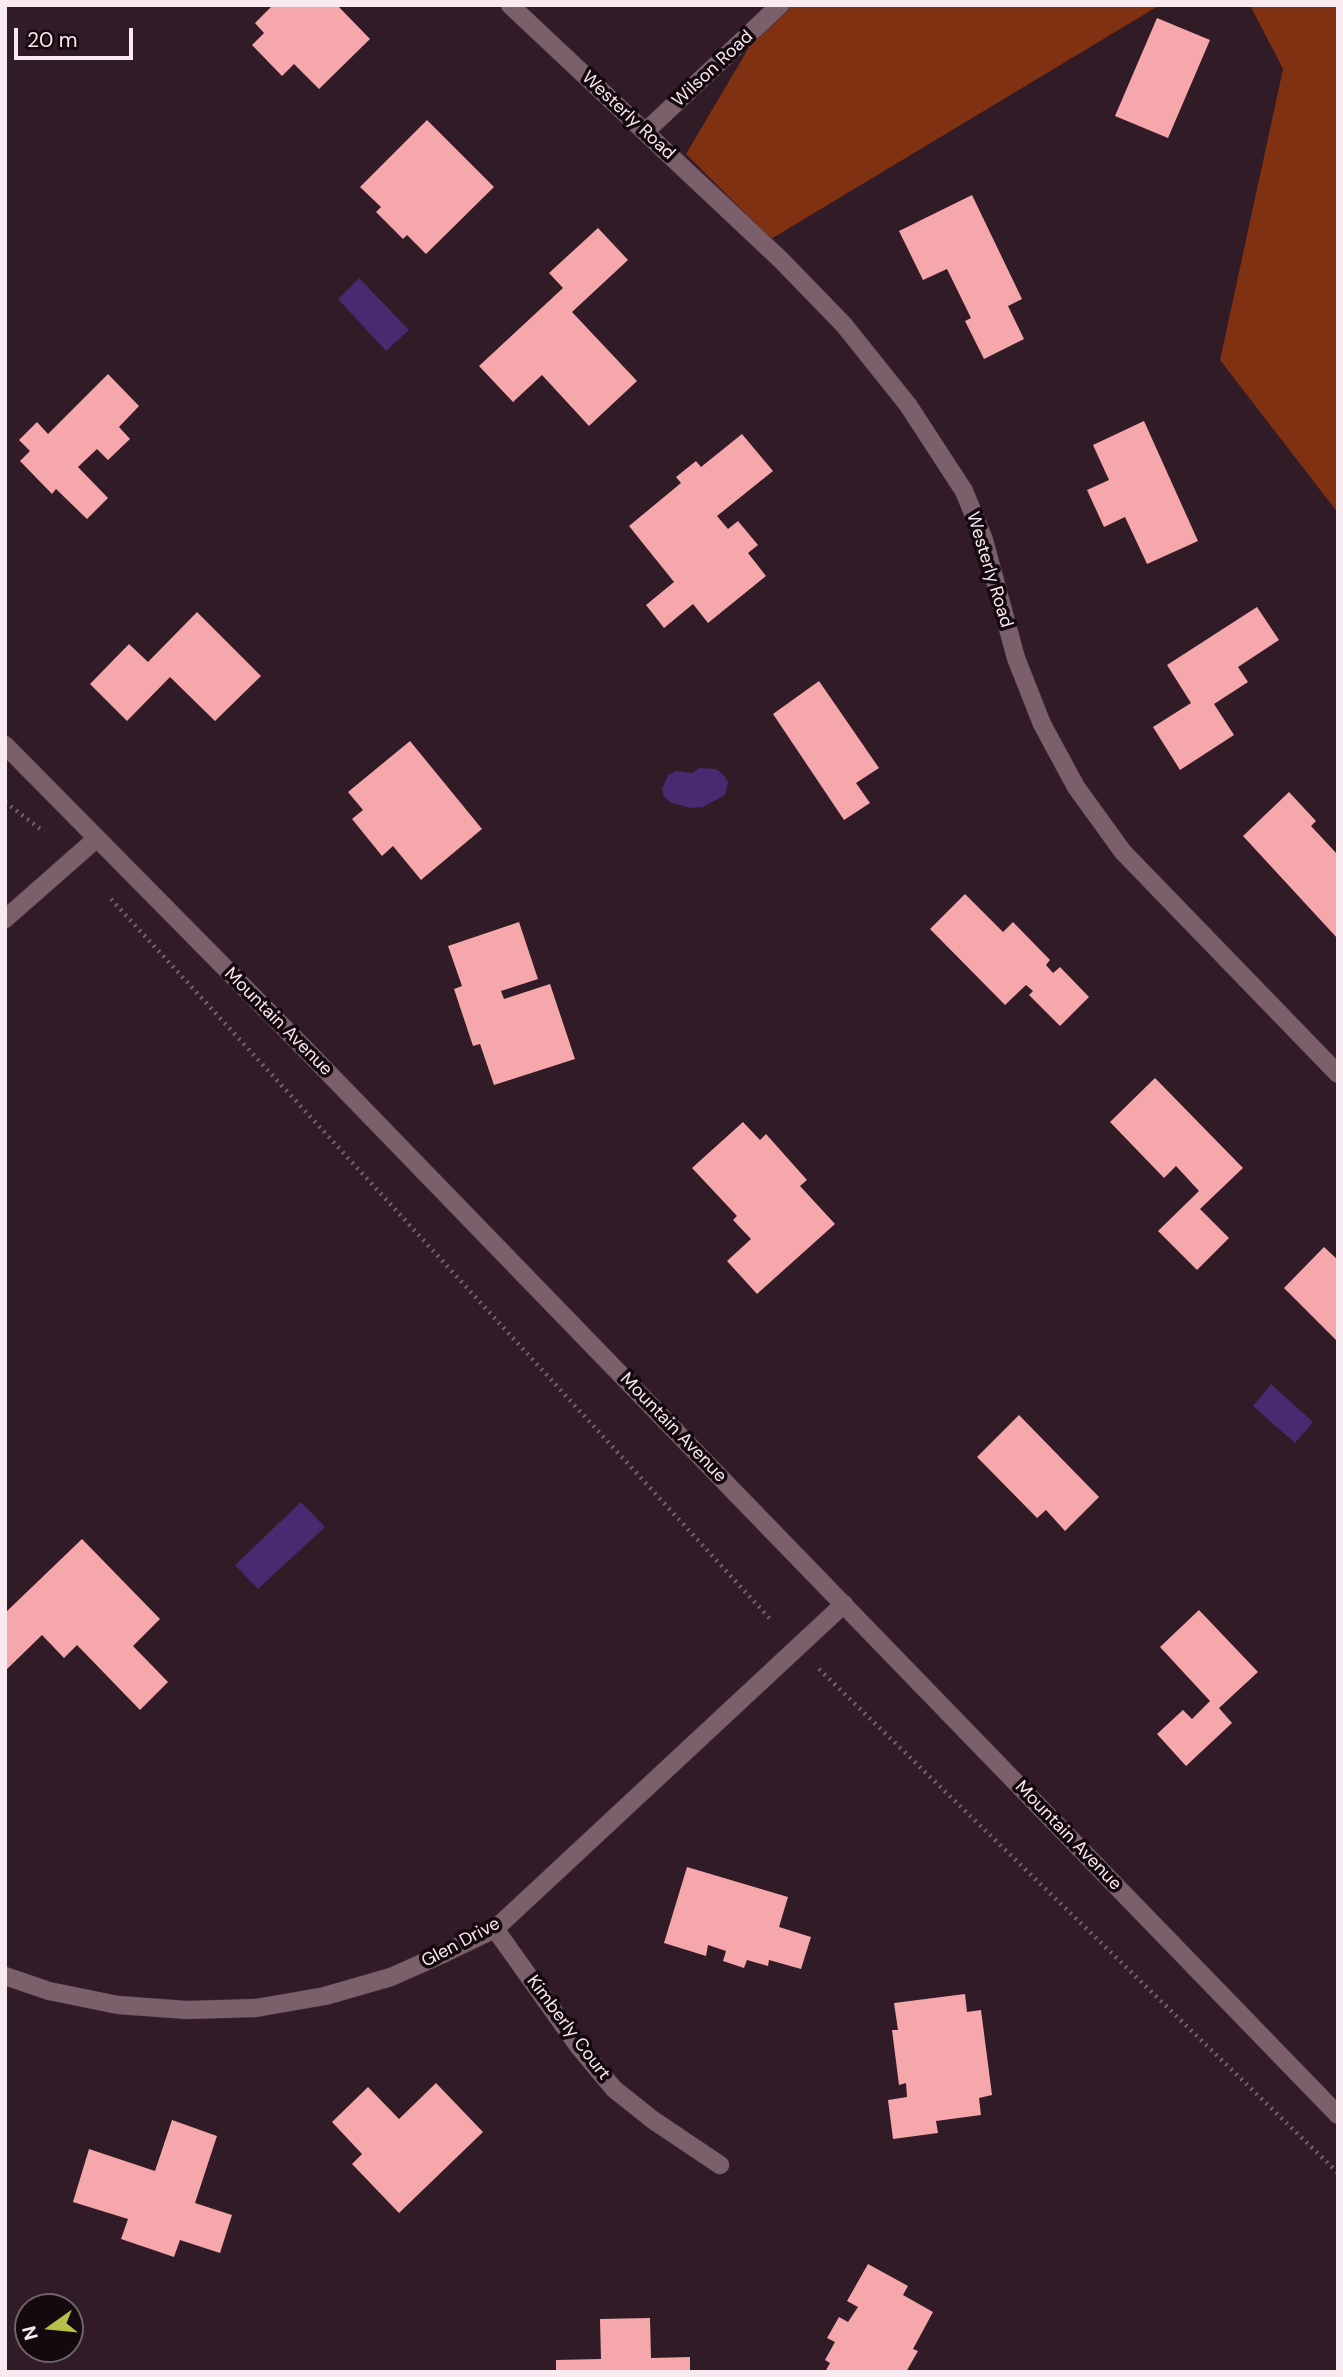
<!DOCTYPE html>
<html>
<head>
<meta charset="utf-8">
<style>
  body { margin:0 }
  #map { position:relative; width:1343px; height:2377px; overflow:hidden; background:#311b26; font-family:"DM Sans",sans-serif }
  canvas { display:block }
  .frame { position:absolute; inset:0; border:7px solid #f9e9f0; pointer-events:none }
  .north { position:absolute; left:14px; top:2293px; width:70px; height:70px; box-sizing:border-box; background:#13090e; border:2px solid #6f6368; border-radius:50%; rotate:255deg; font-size:19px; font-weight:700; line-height:28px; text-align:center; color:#f9e9f0 }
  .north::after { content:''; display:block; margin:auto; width:24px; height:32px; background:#b5c249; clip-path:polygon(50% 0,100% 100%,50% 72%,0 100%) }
  .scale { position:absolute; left:14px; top:28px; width:119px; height:32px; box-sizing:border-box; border:4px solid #f9e9f0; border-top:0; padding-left:9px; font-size:21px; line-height:24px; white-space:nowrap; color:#f9e9f0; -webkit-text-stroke:5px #13090e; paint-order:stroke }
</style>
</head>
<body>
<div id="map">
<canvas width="1343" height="2377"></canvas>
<div class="frame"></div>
<div class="north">N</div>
<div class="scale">20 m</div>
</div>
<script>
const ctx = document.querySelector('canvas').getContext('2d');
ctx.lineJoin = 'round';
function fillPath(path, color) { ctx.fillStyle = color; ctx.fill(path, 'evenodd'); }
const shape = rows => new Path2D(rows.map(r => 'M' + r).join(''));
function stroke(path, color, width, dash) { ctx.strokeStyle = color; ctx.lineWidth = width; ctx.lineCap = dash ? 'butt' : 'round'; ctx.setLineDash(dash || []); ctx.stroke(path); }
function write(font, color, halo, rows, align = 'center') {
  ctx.font = font + ' "DM Sans",sans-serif'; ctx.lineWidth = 7; ctx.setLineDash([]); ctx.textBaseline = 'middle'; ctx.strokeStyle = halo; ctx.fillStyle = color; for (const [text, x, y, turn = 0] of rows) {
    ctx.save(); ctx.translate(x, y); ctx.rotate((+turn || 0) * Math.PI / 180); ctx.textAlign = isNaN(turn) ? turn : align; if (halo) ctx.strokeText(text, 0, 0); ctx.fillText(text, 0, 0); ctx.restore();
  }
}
fillPath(shape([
  [774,5,1160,5,771,239,686,154],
  [1250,5,1338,5,1338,513,1220,360,1283,69]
]), '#7f3112');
fillPath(shape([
  [359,278,409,330,386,351,338,299],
  [699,768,716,769,723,774,728,782,725,795,703,807,690,808,670,802,664,797,662,789,668,775,676,771,692,773],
  [1271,1384,1313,1422,1295,1443,1253,1406],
  [301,1502,325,1527,258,1589,235,1565]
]), '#472a6f');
fillPath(shape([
  [273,5,337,5,370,39,319,89,294,64,282,76,252,45,264,33,255,23],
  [1157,18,1210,40,1168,138,1115,116],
  [427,120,494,187,426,254,407,235,403,239,376,212,381,207,360,187],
  [972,195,1022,299,1008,306,1024,339,984,359,965,321,971,318,947,269,923,280,899,231],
  [598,228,628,260,572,312,637,381,589,426,542,375,513,402,479,366,563,288,549,273],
  [108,374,139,406,119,427,130,439,108,460,97,449,78,467,108,498,87,519,56,489,52,494,20,461,30,451,19,440,37,422,48,434],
  [1144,421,1198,541,1147,564,1125,517,1104,527,1087,490,1109,480,1093,445],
  [742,434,773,471,717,516,728,529,738,521,758,545,748,553,766,576,708,623,693,604,664,628,646,605,674,582,629,526,681,483,676,477,696,461,701,467],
  [1257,607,1279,640,1238,667,1248,682,1214,704,1234,735,1180,770,1153,727,1191,703,1167,665],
  [197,612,261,676,215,721,170,677,127,721,90,684,129,644,148,662],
  [819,681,879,768,856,783,870,803,844,820,773,714],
  [410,741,482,829,421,880,393,846,382,856,352,819,363,810,348,792],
  [1289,792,1316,821,1311,826,1338,855,1338,939,1243,836],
  [965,894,1003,932,1013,922,1050,960,1046,965,1053,973,1060,967,1089,997,1060,1026,1029,995,1033,991,1026,985,1005,1005,930,929],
  [519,922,538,979,501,991,504,999,550,984,575,1059,494,1085,480,1044,473,1046,454,989,462,986,448,946],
  [1155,1078,1243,1168,1200,1209,1229,1238,1197,1270,1158,1231,1199,1191,1176,1166,1164,1178,1110,1122],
  [743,1122,760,1140,766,1134,807,1180,800,1186,835,1224,757,1294,727,1261,751,1239,733,1220,737,1216,692,1168],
  [1324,1247,1338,1260,1338,1342,1284,1288],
  [1019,1415,1099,1497,1065,1531,1046,1510,1037,1518,977,1457],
  [82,1539,160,1619,133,1646,168,1682,140,1710,77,1645,64,1658,42,1635,5,1671,5,1613],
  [1199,1610,1258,1672,1219,1708,1232,1723,1186,1766,1157,1734,1183,1710,1192,1719,1210,1701,1160,1647],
  [687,1867,788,1897,779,1927,811,1937,801,1969,769,1960,768,1966,747,1960,744,1968,723,1961,726,1951,708,1945,706,1956,664,1943],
  [965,1994,967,2012,981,2010,992,2095,979,2098,981,2115,936,2121,938,2133,893,2139,888,2100,907,2097,906,2083,899,2085,892,2030,898,2030,894,2003],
  [436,2083,483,2132,399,2213,352,2164,362,2154,332,2122,368,2087,399,2119],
  [172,2120,217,2136,195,2203,232,2215,220,2253,180,2240,174,2257,121,2239,128,2219,73,2202,89,2149,155,2171],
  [868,2264,908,2286,903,2295,933,2312,913,2349,918,2351,906,2372,825,2372,830,2363,825,2360,835,2342,827,2338,839,2317,848,2322,858,2307,847,2301],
  [650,2318,651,2358,690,2357,690,2372,556,2372,556,2360,601,2359,600,2319]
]), '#f6a7ac');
const minor = shape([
  [510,5,781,260,844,325,908,405,964,491,984,540,1016,658,1042,724,1076,787,1123,852,1338,1074],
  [645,132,780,5],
  [5,745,313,1057,1338,2115],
  [5,919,96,839],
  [495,1929,579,2047,614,2089,653,2120,720,2165],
  [5,1976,49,1991,118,2005,187,2010,256,2008,325,1996,391,1977,445,1953,495,1929,844,1604]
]);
stroke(minor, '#4a3740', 19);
stroke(shape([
  [5,802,44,832],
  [111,899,771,1620],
  [819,1669,1338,2173]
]), '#75616b', 4.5, [2, 5]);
stroke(minor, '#7b606c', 18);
write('18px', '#f9e9f0', '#13090e', [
  ["Wilson Road",713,69,-43],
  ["Westerly Road",628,116,43],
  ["Westerly Road",989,570,73],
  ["Mountain Avenue",278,1022,45],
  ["Mountain Avenue",673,1428,46],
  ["Mountain Avenue",1068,1836,46],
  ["Glen Drive",461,1943,-28],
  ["Kimberly Court",568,2028,53]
]);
</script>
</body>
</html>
